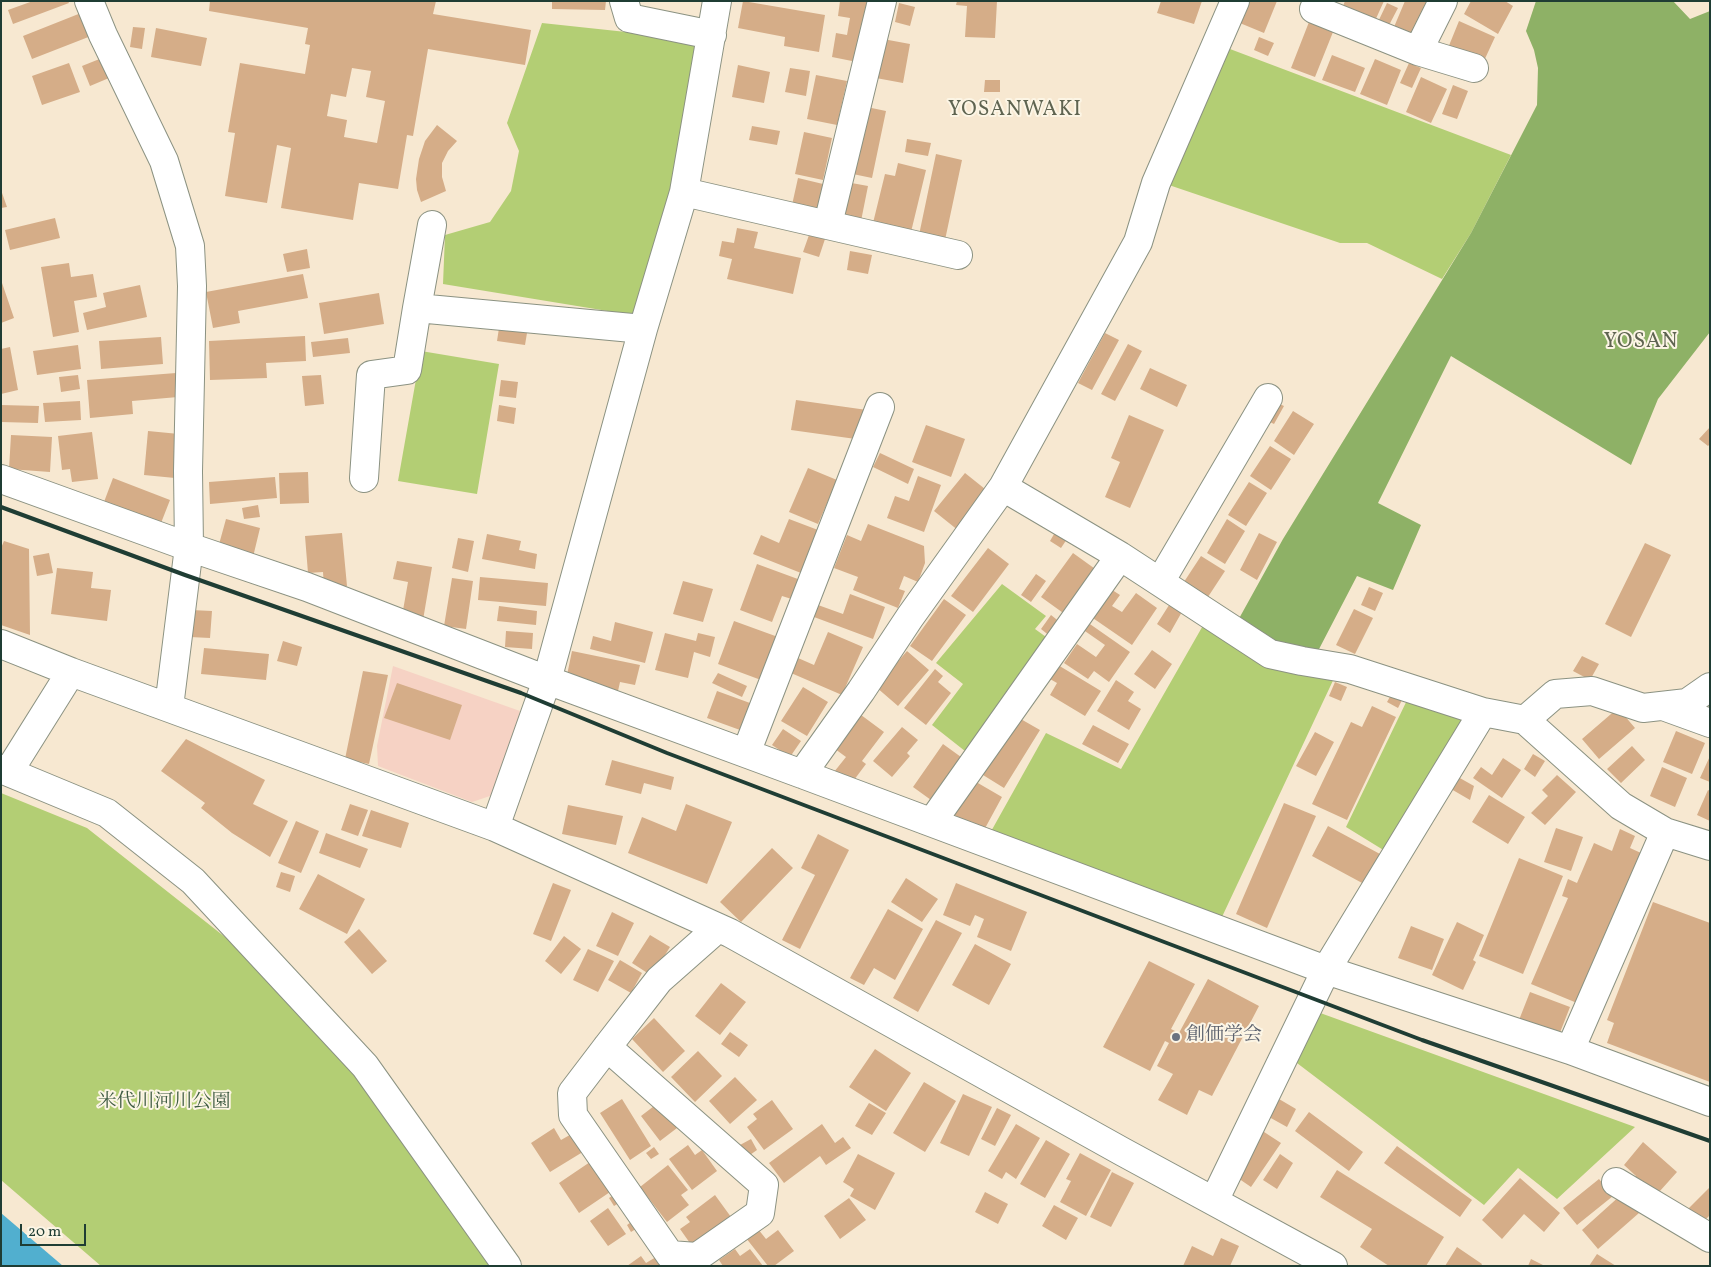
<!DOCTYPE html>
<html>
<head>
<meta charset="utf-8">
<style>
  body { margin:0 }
  #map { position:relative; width:1711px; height:1267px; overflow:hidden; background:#f7e8d1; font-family:Vollkorn,serif }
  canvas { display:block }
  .frame { position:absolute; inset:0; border:2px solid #1f3d34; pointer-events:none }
  .scale { position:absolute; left:20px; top:1224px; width:66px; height:22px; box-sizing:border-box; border:2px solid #1f3d34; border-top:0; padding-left:6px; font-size:15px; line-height:18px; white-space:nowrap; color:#1f3d34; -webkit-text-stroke:4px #fcf5e5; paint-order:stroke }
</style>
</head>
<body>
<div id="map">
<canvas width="1711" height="1267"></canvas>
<div class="frame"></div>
<div class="scale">20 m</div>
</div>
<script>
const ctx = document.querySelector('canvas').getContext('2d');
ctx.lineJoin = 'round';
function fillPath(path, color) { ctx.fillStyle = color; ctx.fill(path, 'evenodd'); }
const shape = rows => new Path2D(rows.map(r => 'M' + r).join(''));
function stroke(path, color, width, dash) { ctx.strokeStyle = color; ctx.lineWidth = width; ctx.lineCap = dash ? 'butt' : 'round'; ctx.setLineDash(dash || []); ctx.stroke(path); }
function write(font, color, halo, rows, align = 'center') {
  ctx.font = font + ' Vollkorn,"Noto Serif JP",serif'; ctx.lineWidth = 4; ctx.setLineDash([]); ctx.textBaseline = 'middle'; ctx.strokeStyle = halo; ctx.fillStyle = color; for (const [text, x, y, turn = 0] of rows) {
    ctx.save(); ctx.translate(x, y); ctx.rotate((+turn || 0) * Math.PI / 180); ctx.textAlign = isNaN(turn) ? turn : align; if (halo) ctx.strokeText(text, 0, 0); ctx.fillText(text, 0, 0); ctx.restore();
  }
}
fillPath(shape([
  [393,666,520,711,499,793,472,802,378,766,377,746]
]), '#f6d2c4');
fillPath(shape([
  [542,23,701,40,678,191,638,316,443,284,445,235,490,222,511,191,519,151,507,123],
  [1222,46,1511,155,1471,233,1442,279,1367,243,1340,243,1163,183],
  [421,351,499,364,477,494,398,481],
  [1002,584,1046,616,1035,629,1053,642,970,755,932,725,963,684,936,663],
  [1205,622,1337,672,1221,919,989,835,1046,733,1121,769],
  [1410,694,1468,715,1385,851,1346,827],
  [1,793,87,828,230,941,362,1075,501,1266,101,1266,1,1180],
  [1312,1010,1635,1127,1557,1199,1518,1168,1484,1205,1293,1060]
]), '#b3ce74');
fillPath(shape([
  [1536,1,1673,1,1690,19,1710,11,1710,332,1658,399,1631,465,1451,356,1378,503,1421,525,1393,590,1357,576,1318,651,1270,645,1236,624,1283,539,1471,233,1537,105,1538,68,1534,50,1526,31]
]), '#8eb166');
fillPath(shape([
  [1,1213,63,1266,1,1266]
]), '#51afcf');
fillPath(shape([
  [33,1,68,1,69,3,13,24,8,10],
  [210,1,436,1,433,14,531,30,525,65,428,49,413,136,407,135,398,189,359,183,353,220,281,208,291,148,277,145,267,203,225,196,235,133,228,132,240,63,305,74,310,45,305,44,308,28,209,11],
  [352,68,371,71,366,97,385,101,377,143,344,137,347,120,327,116,331,94,346,97],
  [552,1,606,1,605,10,552,9],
  [743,1,825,15,819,52,784,46,785,37,738,28],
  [840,1,871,1,862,63,832,57,836,33,847,35,850,18,838,16],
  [957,1,997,1,995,38,965,37,967,6,956,5],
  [1161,1,1167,2,1202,1,1194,24,1157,13],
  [1243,1,1277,1,1264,33,1235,21],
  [1345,1,1384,1,1374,23,1342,9],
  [1405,1,1435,1,1418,38,1394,27],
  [1471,1,1505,1,1513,6,1498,34,1464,14],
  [899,3,915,7,910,26,895,22],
  [1387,3,1398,8,1387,29,1377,24],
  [81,13,91,36,32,59,23,36],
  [1459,21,1495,37,1483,63,1448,48],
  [1309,22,1333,32,1315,77,1291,68],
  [133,27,145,28,142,49,130,47],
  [156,28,207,38,201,66,151,57],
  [1259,37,1274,43,1268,56,1254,50],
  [883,39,910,44,903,83,876,78],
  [1332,55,1365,68,1355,92,1322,80],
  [102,58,109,78,90,86,82,66],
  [1375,59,1401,70,1387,105,1360,94],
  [69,63,80,92,42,105,32,76],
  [1409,63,1421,68,1412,88,1400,83],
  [738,65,770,72,764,103,732,97],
  [790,68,810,71,806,96,785,92],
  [816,75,847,81,837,125,807,119],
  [1421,77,1447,89,1431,123,1406,112],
  [985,80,1000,80,1000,92,984,92],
  [1453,85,1468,91,1457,119,1442,114],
  [862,106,886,111,872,178,848,173],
  [437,125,457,141,448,151,442,163,442,177,446,191,421,202,417,190,416,179,419,159,425,141],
  [752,126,780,131,777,145,749,140],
  [804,132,832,138,823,180,795,174],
  [907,139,931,143,928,156,905,152],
  [936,154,962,160,945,240,919,235],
  [898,163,926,170,911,232,873,223,885,174,895,176],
  [798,178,823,184,817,211,792,205],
  [846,182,868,186,861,221,838,216],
  [1,190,7,207,1,208],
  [55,218,60,238,10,250,5,230],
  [737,228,758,232,754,248,801,258,793,294,727,279,732,259,719,256,722,241,734,243],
  [809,235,825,239,819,257,803,252],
  [307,249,310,268,287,272,283,254],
  [850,251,872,255,868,274,847,270],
  [69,263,71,277,93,274,97,297,74,301,79,332,53,337,41,267],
  [303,274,308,298,238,311,240,323,213,328,206,292],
  [1,280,14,318,1,323],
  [140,285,147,317,87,330,83,313,106,307,103,293],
  [379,293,384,324,324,334,319,303],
  [499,328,527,333,525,345,497,341],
  [1105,333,1119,340,1092,390,1078,383],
  [305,336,306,361,266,363,267,378,210,380,209,341],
  [161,337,163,364,101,369,99,341],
  [348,338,350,353,313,357,311,342],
  [1128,344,1142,351,1115,401,1101,394],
  [78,345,81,369,37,375,33,351],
  [10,347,18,390,1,394,1,349],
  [1150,368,1187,385,1177,407,1140,389],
  [176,373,178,397,132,401,133,414,90,418,87,380],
  [78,375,80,389,61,392,59,377],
  [321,375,324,404,305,406,302,376],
  [501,380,518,382,516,398,499,396],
  [796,400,867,410,863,440,791,430],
  [80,401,81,420,45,422,43,403],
  [1273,401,1284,406,1274,424,1264,419],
  [1,405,39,406,38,423,1,422],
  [499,405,516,408,514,424,497,421],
  [1293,411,1314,424,1294,455,1274,441],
  [1129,415,1164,430,1130,508,1105,497,1120,462,1111,458],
  [926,425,965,439,951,477,912,462],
  [1710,427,1710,444,1708,446,1699,439],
  [148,431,179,434,175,478,144,475],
  [92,432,98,479,72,482,70,469,62,470,58,436],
  [11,435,52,437,50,472,9,469],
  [1270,446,1291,459,1271,490,1250,476],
  [880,453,914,469,908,484,873,467],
  [808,468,837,480,818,524,789,512],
  [308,472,309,503,280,504,279,473],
  [965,473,990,493,959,531,934,511],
  [918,476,941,485,924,532,887,518,895,496,909,501],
  [275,477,277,498,210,504,209,482],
  [113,478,170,500,161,523,104,502],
  [1249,482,1267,493,1246,526,1228,515],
  [258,505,260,517,244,519,242,508],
  [226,519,260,528,253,557,218,548],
  [789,519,818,530,801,573,753,554,761,535,779,543],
  [1227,519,1245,531,1225,564,1207,553],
  [868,524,924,546,925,563,918,582,904,576,899,589,905,591,898,608,853,590,858,577,834,568,847,535,861,541],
  [1057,529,1069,536,1061,548,1050,541],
  [342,533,347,586,324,587,323,572,308,573,305,536],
  [1259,533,1277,542,1257,580,1240,570],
  [487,534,521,541,519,550,537,554,535,569,482,559],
  [458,538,474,541,468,572,452,568],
  [4,541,29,549,30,635,1,625,1,548],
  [1645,543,1671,555,1631,637,1605,624],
  [988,548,1009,564,973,612,951,596],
  [49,553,53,573,37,576,33,556],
  [1073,553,1098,571,1066,615,1041,597],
  [1201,556,1225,571,1204,603,1180,588],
  [397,561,432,567,423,620,402,616,408,582,393,579],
  [757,564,806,582,798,601,782,596,772,622,740,610],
  [57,568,93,572,91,588,111,590,107,621,51,614],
  [1036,574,1046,581,1031,602,1021,595],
  [480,577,548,583,546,606,478,600],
  [452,578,473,581,466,629,444,626],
  [683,581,713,589,703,622,673,614],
  [1106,586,1120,595,1112,606,1122,612,1136,593,1157,608,1132,645,1087,614],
  [1369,587,1383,593,1375,611,1361,605],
  [850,594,885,607,873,639,814,617,818,605,843,614],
  [944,599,966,615,932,661,910,646],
  [1171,602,1183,610,1170,633,1157,624],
  [499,606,537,611,536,625,497,621],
  [1354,609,1373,618,1355,654,1336,645],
  [191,610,212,611,210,638,190,637],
  [1051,615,1061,623,1051,637,1041,629],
  [734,621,778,637,761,680,718,664],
  [615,622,653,632,645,663,590,649,593,636,611,641],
  [1087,622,1130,652,1109,682,1094,671,1088,679,1064,663,1077,644,1096,657,1105,645,1082,629],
  [506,631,533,633,532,649,505,647],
  [828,632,863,647,842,695,791,673,798,658,814,665],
  [665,633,696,641,698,633,715,637,710,657,694,652,688,678,655,670],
  [283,641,302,647,297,666,277,661],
  [204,648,269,654,266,680,201,674],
  [1152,650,1172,664,1155,689,1134,674],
  [572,651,640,665,635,685,620,682,618,691,566,680],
  [907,651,929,670,898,706,876,687],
  [1582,656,1599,664,1590,680,1573,671],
  [1058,665,1101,691,1085,716,1050,695,1057,683,1050,679],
  [935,669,943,676,938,682,951,693,926,725,904,708],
  [363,671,388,675,369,764,345,759],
  [718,673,747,686,742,697,712,683],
  [1116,680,1134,692,1128,701,1141,709,1129,730,1097,711],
  [1335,682,1347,687,1341,701,1329,696],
  [397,683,462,705,450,740,384,718],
  [803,687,828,702,807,736,781,721],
  [1395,688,1405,694,1398,708,1387,702],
  [717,691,750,703,740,730,707,718],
  [1372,706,1396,717,1347,820,1312,804,1351,722,1362,727],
  [1618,708,1635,728,1599,759,1582,739],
  [857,712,884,732,862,761,866,764,851,784,834,772,846,757,831,746],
  [1019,718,1040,730,1004,788,983,775],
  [1093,725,1129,744,1118,763,1082,744],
  [902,727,918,740,907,753,910,756,892,777,873,761],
  [783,729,801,741,790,757,772,745],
  [1676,731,1705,743,1692,774,1663,762],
  [1315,732,1334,742,1316,776,1296,766],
  [186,739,265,780,253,804,288,821,270,857,232,833,201,808,205,803,161,771],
  [943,744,961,757,931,800,913,787],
  [1632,746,1645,760,1621,783,1607,769],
  [1533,754,1545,761,1535,777,1524,769],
  [1710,756,1710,782,1700,778],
  [1503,758,1521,770,1502,798,1473,778,1481,767,1492,775],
  [612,760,674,777,671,790,644,783,641,794,605,785],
  [1662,767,1687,778,1675,807,1650,796],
  [1557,775,1576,792,1545,825,1531,813,1548,796,1542,790],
  [1458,777,1474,786,1470,800,1451,789],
  [971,779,1002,797,983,832,951,813],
  [1708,790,1710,791,1710,821,1697,815],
  [1489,795,1525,817,1508,844,1472,822],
  [1284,803,1316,816,1267,928,1236,914],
  [350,804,368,810,358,836,341,830],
  [686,804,732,822,707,884,628,853,642,817,676,831],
  [568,805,623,816,616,845,562,834],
  [371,810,409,823,401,848,362,836],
  [296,821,319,831,301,873,278,863],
  [1328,826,1380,854,1364,884,1312,856],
  [1556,828,1583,837,1571,871,1544,862],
  [1620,829,1635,836,1630,848,1641,853,1577,1003,1531,984,1568,898,1562,896,1568,879,1577,883,1594,843,1612,851],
  [326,833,368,849,360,868,319,853],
  [818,834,849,850,800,949,782,940,815,875,801,868],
  [772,848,793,868,741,922,720,902],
  [1519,858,1563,876,1523,974,1479,956],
  [281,872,295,876,290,892,276,887],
  [318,874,365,899,347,934,299,909],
  [906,878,938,899,922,922,891,902],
  [553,883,571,890,551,941,533,934],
  [956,883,1027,912,1011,951,977,937,984,919,975,915,970,926,943,915],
  [1653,902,1710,923,1710,1082,1607,1043,1614,1023,1607,1020],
  [888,909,923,929,895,980,874,968,864,985,850,978],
  [612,912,634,923,618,956,596,946],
  [936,920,962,933,918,1012,893,998],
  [1457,922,1484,935,1473,960,1476,962,1463,990,1432,975],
  [1411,926,1444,939,1432,970,1398,958],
  [359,929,387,961,372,974,344,942],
  [650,935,670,947,652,976,632,963],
  [564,936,581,949,561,974,545,961],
  [975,944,1011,964,989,1005,952,985],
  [588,949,614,961,598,992,573,980],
  [620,960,642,973,631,993,608,980],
  [1149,961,1195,984,1171,1029,1179,1033,1208,979,1259,1006,1212,1096,1199,1090,1187,1115,1158,1100,1173,1074,1157,1066,1169,1043,1165,1041,1150,1071,1103,1047],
  [721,983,746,1002,720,1035,695,1016],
  [1530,992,1570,1007,1559,1035,1519,1020],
  [654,1018,685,1051,663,1072,632,1039],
  [730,1032,748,1045,739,1057,721,1044],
  [875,1049,911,1073,886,1111,849,1087],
  [698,1051,722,1076,695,1102,671,1077],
  [735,1077,757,1100,730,1124,709,1101],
  [924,1082,956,1101,925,1152,893,1133],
  [963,1094,992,1107,969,1156,940,1143],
  [622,1099,651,1146,630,1160,600,1113],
  [1279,1099,1296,1109,1287,1127,1269,1117],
  [772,1100,793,1129,764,1150,747,1127,757,1119,753,1114],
  [658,1103,677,1128,660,1141,641,1116],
  [869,1103,886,1113,872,1135,855,1126],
  [997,1108,1011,1115,995,1146,981,1139],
  [1309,1112,1363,1152,1349,1171,1295,1131],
  [822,1124,835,1143,843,1137,851,1148,826,1165,820,1156,784,1183,769,1163],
  [1016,1124,1040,1138,1016,1179,1006,1172,1002,1179,988,1171],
  [554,1128,561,1140,575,1132,586,1150,550,1172,531,1143],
  [1261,1130,1281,1143,1251,1187,1232,1174],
  [751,1139,757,1150,747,1157,740,1145],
  [1046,1140,1070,1154,1045,1198,1020,1184],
  [1643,1142,1677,1172,1651,1201,1630,1184,1636,1176,1624,1165],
  [688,1145,695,1155,702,1150,717,1171,692,1190,669,1159],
  [1397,1146,1472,1200,1460,1217,1384,1163],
  [654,1147,659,1154,651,1159,646,1153],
  [1080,1153,1111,1170,1086,1216,1060,1202,1071,1181,1066,1179],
  [858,1154,895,1173,875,1210,850,1196,854,1189,843,1182],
  [1280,1154,1293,1163,1277,1189,1263,1180],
  [593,1160,613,1190,579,1213,559,1183],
  [668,1165,688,1190,681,1195,689,1205,667,1222,640,1187],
  [1337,1170,1444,1237,1426,1266,1389,1266,1360,1247,1372,1229,1320,1197],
  [1112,1172,1134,1183,1111,1227,1090,1217],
  [1520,1178,1560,1213,1544,1232,1524,1214,1502,1239,1482,1220],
  [1599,1179,1613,1196,1577,1225,1563,1208],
  [1710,1187,1710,1215,1701,1224,1687,1210],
  [985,1192,1008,1204,998,1224,975,1212],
  [617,1193,622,1201,614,1206,609,1198],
  [1622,1194,1639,1213,1598,1249,1582,1230],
  [715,1195,731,1217,692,1246,680,1229,690,1222,686,1217],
  [849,1198,866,1220,840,1239,824,1216],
  [1054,1205,1078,1218,1066,1240,1042,1226],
  [608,1208,626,1234,608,1246,590,1221],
  [634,1220,639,1227,631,1232,627,1225],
  [758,1229,766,1239,778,1230,794,1251,774,1266,768,1266,746,1238],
  [1221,1238,1239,1246,1230,1266,1183,1266,1192,1246,1213,1256],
  [1457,1247,1482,1264,1481,1266,1445,1266],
  [735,1249,740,1256,750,1249,763,1266,723,1266,719,1260],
  [1597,1254,1616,1266,1589,1266],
  [641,1256,646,1263,656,1257,662,1266,627,1266],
  [1531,1259,1545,1266,1528,1266]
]), '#d5ad88');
const minor = shape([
  [89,1,103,35,164,161,190,246,192,286,188,471,189,547,169,707],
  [624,1,629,18,712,35],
  [1318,1,1314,9,1418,51,1474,68],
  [1418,51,1443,1],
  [684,192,958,255],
  [828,224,882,1],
  [432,225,417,308,643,329],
  [364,478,371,375,407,370,417,308],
  [1,479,189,547,307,587,547,680,802,774,1326,970,1570,1050,1710,1102],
  [1003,487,1120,556,1270,654,1302,661,1350,669,1483,712,1525,720,1621,806,1665,832,1710,846],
  [1160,582,1268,398],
  [1,644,71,672,495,827,730,933,1123,1152,1333,1266],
  [1663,706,1710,723],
  [1525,720,1555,694,1592,691,1643,708,1687,703,1710,687],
  [746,753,880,407],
  [1,769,107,813,193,881,365,1066,507,1266],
  [9,771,71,672],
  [802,774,861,691,910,617,1003,487,1138,242,1156,183,1235,1],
  [932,822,1120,556],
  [495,827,547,680,643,329,684,192,717,1],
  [607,1047,764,1185,760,1213,697,1257,670,1255,573,1115,572,1093,607,1047,659,980,718,928],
  [1570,1050,1665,832],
  [1616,1182,1710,1238],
  [1214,1201,1326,970,1483,712]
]);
stroke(minor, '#8b9282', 30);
stroke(minor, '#fff', 28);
stroke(shape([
  [1,507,185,575,521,693,667,753,1422,1040,1710,1141]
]), '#1f3d34', 4);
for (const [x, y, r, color] of [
  [1176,1037,5,"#6b7280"]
]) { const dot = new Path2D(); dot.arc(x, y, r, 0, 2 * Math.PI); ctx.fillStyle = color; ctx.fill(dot); stroke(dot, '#fcf5e5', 2); }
write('19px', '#5b616d', '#fcf5e5', [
  ["創価学会",1186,1037]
], 'left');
write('19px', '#3d5a41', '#fcf5e5', [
  ["米代川河川公園",164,1104]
]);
ctx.letterSpacing = '1px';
write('21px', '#5f6451', '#fcf5e5', [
  ["YOSANWAKI",1015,111],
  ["YOSAN",1641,343]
]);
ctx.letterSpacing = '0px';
</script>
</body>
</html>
